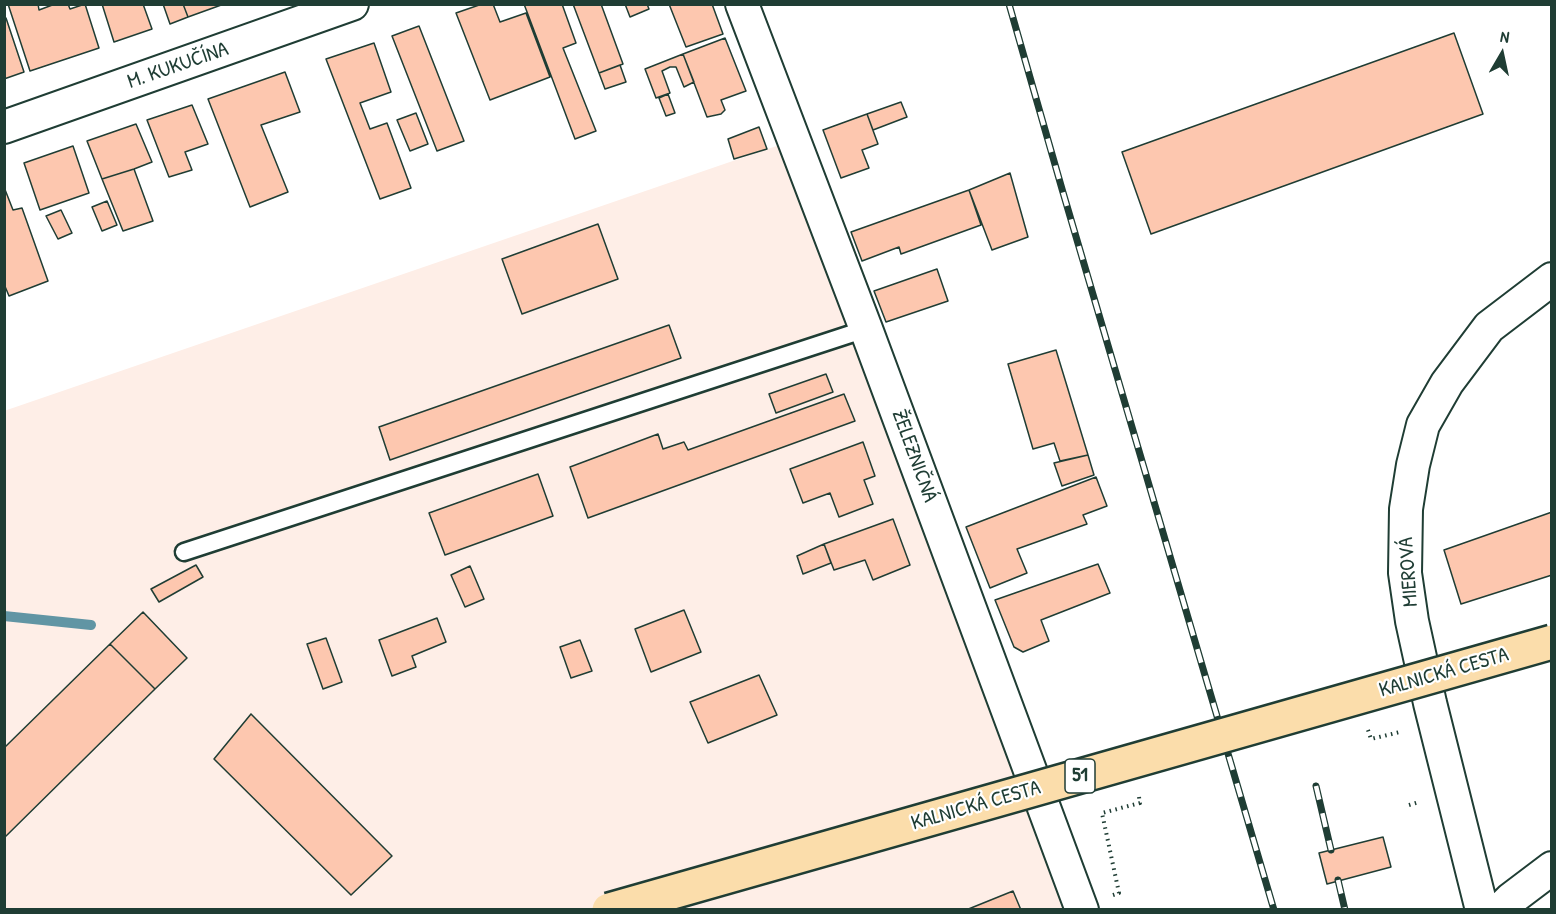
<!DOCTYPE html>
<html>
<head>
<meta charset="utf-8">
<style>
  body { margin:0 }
  #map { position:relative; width:1556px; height:914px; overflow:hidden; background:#fff; font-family:"Patrick Hand",sans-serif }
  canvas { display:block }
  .frame { position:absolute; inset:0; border:6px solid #1f3d34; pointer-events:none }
  .north { position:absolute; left:1472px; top:24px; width:60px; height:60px; -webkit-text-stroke:4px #fff; paint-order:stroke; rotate:9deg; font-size:16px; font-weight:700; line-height:24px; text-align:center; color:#1f3d34 }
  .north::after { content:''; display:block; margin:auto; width:21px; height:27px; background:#1f3d34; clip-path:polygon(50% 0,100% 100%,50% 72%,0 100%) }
</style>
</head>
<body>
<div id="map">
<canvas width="1556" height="914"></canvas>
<div class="frame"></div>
<div class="north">N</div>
</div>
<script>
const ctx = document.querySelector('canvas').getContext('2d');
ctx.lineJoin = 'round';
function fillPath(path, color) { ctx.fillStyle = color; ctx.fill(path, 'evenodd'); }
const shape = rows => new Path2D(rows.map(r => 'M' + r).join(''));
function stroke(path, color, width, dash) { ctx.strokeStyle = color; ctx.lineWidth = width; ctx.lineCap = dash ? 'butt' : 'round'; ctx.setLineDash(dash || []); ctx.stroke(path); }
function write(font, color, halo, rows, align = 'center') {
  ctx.font = font + ' "Patrick Hand",sans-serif'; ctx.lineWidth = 4.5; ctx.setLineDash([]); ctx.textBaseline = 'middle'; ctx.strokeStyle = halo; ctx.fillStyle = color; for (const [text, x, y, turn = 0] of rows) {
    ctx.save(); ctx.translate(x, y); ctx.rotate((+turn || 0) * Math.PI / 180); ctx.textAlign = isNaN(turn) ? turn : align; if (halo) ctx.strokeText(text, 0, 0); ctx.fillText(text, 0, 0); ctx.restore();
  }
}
fillPath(shape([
  [794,140,1082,909,5,909,4,411]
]), '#feeee7');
stroke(shape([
  [4,616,91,625]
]), '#6195a4', 10);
const building = shape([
  [8,4,38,4,39,10,55,4,68,4,70,9,85,4,99,48,30,71,8,4],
  [102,4,143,4,152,29,114,42,102,4],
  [163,4,183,4,188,17,170,24,163,4],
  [183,4,224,4,188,17,183,4],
  [482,4,493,4,500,22,526,13,550,77,490,100,456,13,482,4],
  [524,4,562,4,576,43,563,48,596,131,575,139,524,4],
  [573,4,601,4,623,64,599,73,573,4],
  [625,4,647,4,649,9,630,17,625,4],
  [669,4,712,4,723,34,686,47,669,4],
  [6,18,24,72,4,79,4,19,6,18],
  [419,26,464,141,437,151,392,36,419,26],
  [1454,33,1483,114,1151,234,1122,152,1454,33],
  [725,38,746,91,721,100,725,110,721,114,707,117,683,54,725,38],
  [374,43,391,92,360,103,370,129,387,123,411,188,380,199,326,59,374,43],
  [683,54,694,82,684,87,676,67,670,67,662,71,670,93,656,98,645,69,683,54],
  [620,65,626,82,605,89,599,73,620,65],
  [285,72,300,112,261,125,288,192,250,207,208,99,285,72],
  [668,94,675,113,666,116,659,98,668,94],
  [901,102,907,117,873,130,867,114,901,102],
  [192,105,208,144,185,152,192,170,169,177,147,120,192,105],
  [416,113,428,144,410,151,397,120,416,113],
  [867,114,878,144,862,150,869,168,841,178,823,130,867,114],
  [136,124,152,162,134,169,102,179,87,141,136,124],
  [759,127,767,149,734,159,728,139,759,127],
  [73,146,89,193,40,210,24,163,73,146],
  [134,169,153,221,123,231,102,179,134,169],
  [1010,173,1028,237,992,250,969,190,1010,173],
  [4,187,13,210,22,208,48,281,9,296,4,284,4,187],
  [969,190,981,225,901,254,899,247,862,261,851,232,969,190],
  [107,201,117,225,102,231,92,207,107,201],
  [61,210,72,233,58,239,46,216,61,210],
  [598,224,618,279,522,314,502,259,598,224],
  [937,269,948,301,886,322,874,291,937,269],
  [669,325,681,358,390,460,379,427,669,325],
  [1056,350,1088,455,1060,461,1054,443,1033,449,1008,364,1056,350],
  [826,374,833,392,776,413,769,394,826,374],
  [844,394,855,421,588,518,570,467,658,434,663,449,684,442,688,450,844,394],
  [863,442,875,476,864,480,873,504,839,517,830,493,803,503,790,469,863,442],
  [1088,455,1094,475,1062,486,1054,463,1088,455],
  [538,474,553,516,445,555,429,513,538,474],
  [1096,477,1107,506,1083,515,1087,524,1017,549,1027,573,990,588,966,527,1096,477],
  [1552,512,1552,575,1461,604,1444,550,1552,512],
  [893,519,910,565,873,580,865,560,834,570,824,544,893,519],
  [824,544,831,563,803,574,797,556,824,544],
  [1098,564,1110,593,1041,620,1049,641,1023,652,1014,647,995,600,1098,564],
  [196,565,203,577,159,602,151,589,196,565],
  [470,566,484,599,465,607,451,575,470,566],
  [684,610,701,652,651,672,635,629,684,610],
  [143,612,187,658,155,689,110,644,143,612],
  [437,618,446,642,412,656,416,667,392,676,379,640,437,618],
  [326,638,342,682,323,689,307,644,326,638],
  [580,640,592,671,571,678,560,647,580,640],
  [110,644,155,689,4,838,4,748,110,644],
  [759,675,777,715,708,743,690,702,759,675],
  [251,714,392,856,351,895,214,759,251,714],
  [1383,837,1391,867,1327,884,1319,853,1383,837],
  [1013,891,1021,910,966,910,1013,891]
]);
fillPath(building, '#fdc7af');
stroke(building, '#1f3d34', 1.5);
const lane = shape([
  [184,552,866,329]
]);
const street = shape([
  [742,4,866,329,1082,910],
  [4,127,352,4],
  [1482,910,1430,703,1412,621,1405,573,1406,509,1413,465,1423,425,1447,383,1489,327,1552,279],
  [1500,910,1511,899,1552,868]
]);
stroke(lane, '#1f3d34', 21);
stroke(street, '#1f3d34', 36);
stroke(shape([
  [1368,730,1371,739,1400,732],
  [1409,805,1419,802],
  [1113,895,1119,893,1102,813,1140,803,1139,797]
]), '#1f3d34', 4, [1.5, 4.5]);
stroke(lane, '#fff', 16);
stroke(street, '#fff', 32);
const rail = shape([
  [1009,4,1062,189,1274,910],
  [1316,786,1331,850],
  [1338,880,1345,910]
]);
stroke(rail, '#1f3d34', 7);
stroke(rail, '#fff', 4.5, [14]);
const primaryBridge = shape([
  [609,910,1552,642]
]);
stroke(primaryBridge, '#1f3d34', 38, []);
stroke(primaryBridge, '#fbddab', 33);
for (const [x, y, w] of [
  [1080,776,30]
]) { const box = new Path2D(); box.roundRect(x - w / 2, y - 17, w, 34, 4.5); ctx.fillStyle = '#fff'; ctx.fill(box); stroke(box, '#1f3d34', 1.5); }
write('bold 20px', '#1f3d34', null, [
  ["51",1080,776]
]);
write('21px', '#1f3d34', '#fff', [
  ["M. KUKUČÍNA",178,66,-19],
  ["ŽELEZNIČNÁ",914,456,70],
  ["MIEROVÁ",1409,572,-94],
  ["KALNICKÁ CESTA",1444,673,-16],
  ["KALNICKÁ CESTA",976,806,-16]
]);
</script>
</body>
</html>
